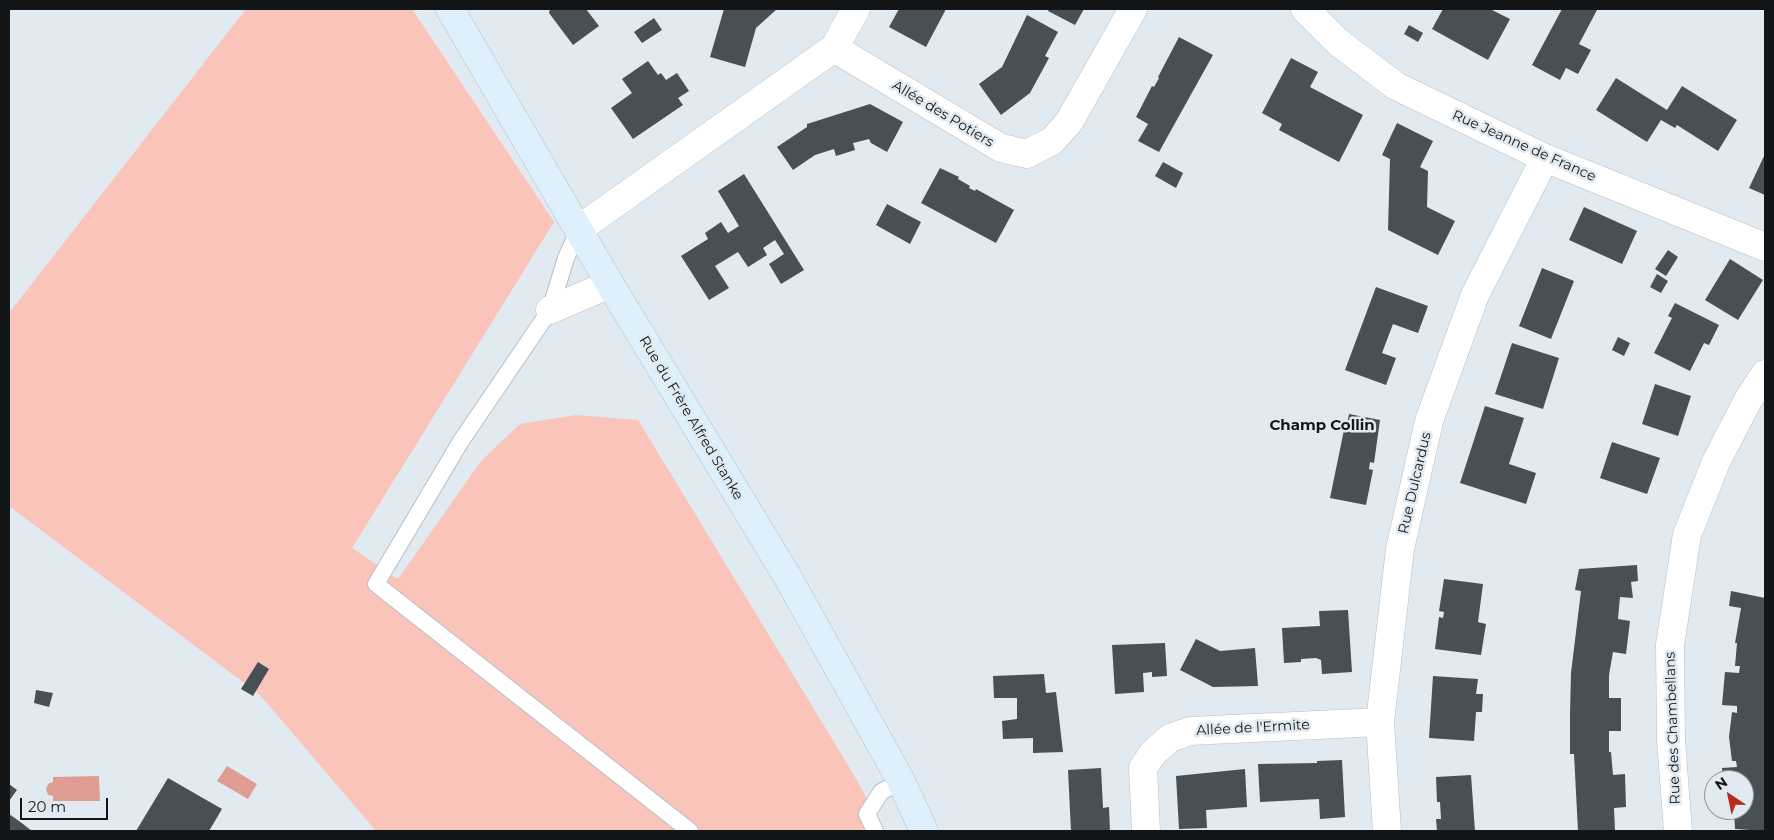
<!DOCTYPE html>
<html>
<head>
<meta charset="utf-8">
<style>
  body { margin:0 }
  #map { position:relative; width:1774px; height:840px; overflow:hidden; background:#e0eaf0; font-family:Montserrat,sans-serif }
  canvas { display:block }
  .frame { position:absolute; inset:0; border:10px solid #131619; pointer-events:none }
  .north { position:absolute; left:1704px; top:770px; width:50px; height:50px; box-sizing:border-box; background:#e0eaf0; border:1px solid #8e959a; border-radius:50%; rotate:326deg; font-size:14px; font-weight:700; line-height:20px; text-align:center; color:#131619 }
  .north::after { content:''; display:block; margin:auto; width:18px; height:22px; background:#b72a1d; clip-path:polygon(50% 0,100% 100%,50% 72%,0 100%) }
  .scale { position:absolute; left:20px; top:798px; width:88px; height:22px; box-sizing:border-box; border:2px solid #131619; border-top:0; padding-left:6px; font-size:15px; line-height:18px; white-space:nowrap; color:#131619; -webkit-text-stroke:4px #e0eaf0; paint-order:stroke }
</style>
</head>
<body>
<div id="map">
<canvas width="1774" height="840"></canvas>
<div class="frame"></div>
<div class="north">N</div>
<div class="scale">20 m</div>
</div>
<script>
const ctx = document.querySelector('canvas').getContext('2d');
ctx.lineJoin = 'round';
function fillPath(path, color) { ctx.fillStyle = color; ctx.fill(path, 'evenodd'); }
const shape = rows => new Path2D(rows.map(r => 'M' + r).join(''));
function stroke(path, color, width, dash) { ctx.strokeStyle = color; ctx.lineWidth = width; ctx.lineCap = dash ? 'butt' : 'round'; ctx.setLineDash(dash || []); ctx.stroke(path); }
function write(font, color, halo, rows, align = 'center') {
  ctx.font = font + ' Montserrat,sans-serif'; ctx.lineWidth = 5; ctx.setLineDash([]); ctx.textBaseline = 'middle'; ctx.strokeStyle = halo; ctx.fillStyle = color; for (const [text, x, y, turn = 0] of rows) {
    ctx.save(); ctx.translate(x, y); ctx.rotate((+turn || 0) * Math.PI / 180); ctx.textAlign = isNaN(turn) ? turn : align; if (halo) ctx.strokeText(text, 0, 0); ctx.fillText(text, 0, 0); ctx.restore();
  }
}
fillPath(shape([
  [246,9,412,9,554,222,352,548,398,579,481,461,520,424,576,415,638,420,851,770,885,831,376,831,260,695,9,506,9,313]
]), '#fbc4bb');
fillPath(shape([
  [227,766,257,784,248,799,217,781],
  [99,776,100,801,53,801,53,796,48,795,46,789,48,784,53,782,53,777]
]), '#df9d92');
fillPath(shape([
  [550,9,586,9,599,26,573,45,549,13],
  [724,9,777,9,756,28,745,67,710,57],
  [899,9,946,9,926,47,889,27],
  [1049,9,1084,9,1075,25,1048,11],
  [1443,9,1490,9,1510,19,1488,60,1432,29],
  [1562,9,1597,10,1579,44,1591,50,1578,74,1566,68,1560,80,1532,65],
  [1027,15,1058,32,1045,56,1049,58,1030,93,1001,115,979,84,1002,67],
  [654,18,662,30,642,43,634,32],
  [1409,25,1423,33,1418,42,1404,34],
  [1179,37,1213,55,1159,152,1138,141,1148,124,1136,117,1152,86,1154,87,1159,78,1158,77],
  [1291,58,1318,72,1310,87,1363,115,1339,162,1279,130,1282,124,1262,113],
  [648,61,658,75,661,73,666,80,677,73,689,91,678,98,683,105,633,139,611,108,632,93,622,79],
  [1616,78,1667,110,1682,86,1737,120,1718,151,1677,125,1675,128,1661,120,1647,142,1596,110],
  [870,104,903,122,887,152,871,143,869,139,853,143,855,150,836,156,834,149,815,155,793,170,777,147,807,127,807,124],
  [1397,123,1433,141,1420,167,1428,171,1427,207,1455,221,1438,255,1388,230,1390,159,1382,155],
  [1765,154,1765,195,1749,188],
  [1163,162,1183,173,1176,188,1155,176],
  [940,168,959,177,958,179,970,186,969,188,975,191,976,189,1014,210,996,243,921,203],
  [744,174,804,270,781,284,769,264,784,254,775,240,763,248,767,255,748,267,738,252,715,266,729,288,709,300,681,256,708,239,705,233,721,222,728,233,739,226,718,191],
  [887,204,921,222,910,244,876,225],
  [1584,207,1637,231,1622,264,1569,240],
  [1668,250,1678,257,1666,276,1655,269],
  [1730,259,1763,280,1738,320,1705,300],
  [1542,268,1574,281,1551,339,1519,326],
  [1657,274,1668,281,1661,293,1650,287],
  [1376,287,1428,306,1418,333,1393,324,1382,353,1396,358,1386,385,1345,370],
  [1675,303,1719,325,1709,345,1704,343,1690,371,1654,353,1672,318,1668,316],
  [1618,337,1630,343,1624,356,1612,350],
  [1512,343,1559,358,1543,409,1495,394],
  [1655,384,1691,396,1678,436,1642,424],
  [1485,406,1524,418,1509,464,1536,473,1526,504,1460,483],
  [1349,414,1380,420,1374,463,1370,462,1369,469,1373,470,1366,505,1330,498,1344,430,1346,430],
  [1612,442,1660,458,1647,494,1600,478],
  [1637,565,1638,581,1631,582,1633,598,1620,597,1618,619,1630,621,1626,654,1613,652,1609,675,1609,698,1621,698,1621,731,1609,731,1609,752,1611,752,1613,775,1625,774,1626,807,1614,808,1615,831,1578,831,1574,754,1570,754,1570,714,1571,673,1581,591,1575,590,1579,569],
  [1444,579,1483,584,1478,622,1486,624,1481,655,1435,649,1439,617,1443,618,1444,612,1439,611],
  [1731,591,1765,598,1765,831,1735,829,1734,810,1744,810,1744,780,1723,780,1722,768,1737,767,1736,761,1732,761,1729,737,1732,712,1737,713,1737,706,1722,705,1725,672,1739,673,1740,666,1735,666,1737,643,1735,643,1741,608,1729,606],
  [1348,610,1352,672,1322,674,1321,660,1316,658,1301,659,1301,662,1284,663,1282,628,1320,626,1319,611],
  [1196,639,1220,651,1255,648,1258,686,1213,687,1180,670],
  [1165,643,1167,676,1152,677,1152,672,1143,673,1144,692,1115,694,1112,645],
  [258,662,269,669,253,696,241,689],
  [1044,674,1046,693,1056,692,1063,752,1033,753,1033,738,1003,739,1002,721,1017,719,1017,698,994,698,993,676],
  [1433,676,1478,679,1476,694,1483,694,1482,712,1476,712,1474,741,1429,738],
  [36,690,53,693,49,707,34,703],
  [1342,760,1345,817,1320,819,1319,799,1260,802,1258,764,1317,763,1317,761],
  [1101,768,1103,808,1109,807,1110,831,1071,831,1068,770],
  [1245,769,1247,807,1206,810,1207,828,1179,829,1176,776],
  [1471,775,1475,831,1437,831,1436,819,1441,819,1440,802,1437,802,1436,777],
  [168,778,222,809,209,831,136,831],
  [9,784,17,790,9,801],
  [9,814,19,821,32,831,9,831]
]), '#484f55');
const lane = shape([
  [579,229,566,258,550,310,461,441,376,584,690,831],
  [875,831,867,814,881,792,901,781]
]);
const street = shape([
  [1305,9,1339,43,1396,86,1545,158,1765,247],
  [834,48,1001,148,1027,154,1052,141,1069,122,1133,9],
  [579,229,834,48,856,9],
  [550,310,610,284],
  [1146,831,1143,768,1153,753,1170,738,1190,731,1380,722],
  [1387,831,1380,722,1400,549,1429,421,1475,295,1545,158],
  [1678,831,1671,741,1670,645,1687,535,1716,462,1748,400,1765,374]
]);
const secondary = shape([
  [450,9,610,284,787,576,901,781,924,831]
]);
stroke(lane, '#b6bfc5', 18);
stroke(street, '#b6bfc5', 29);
stroke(secondary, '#b6bfc5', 29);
stroke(lane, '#fff', 16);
stroke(street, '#fff', 28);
stroke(secondary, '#ddf0fc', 28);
write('14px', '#131619', '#e0eaf0', [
  ["Allée des Potiers",943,114,31],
  ["Rue Jeanne de France",1524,146,24],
  ["Rue du Frère Alfred Stanke",691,418,59],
  ["Rue Dulcardus",1415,483,-77],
  ["Allée de l'Ermite",1253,728,-3],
  ["Rue des Chambellans",1673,728,-92]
]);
write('bold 15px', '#131619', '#e0eaf0', [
  ["Champ Collin",1322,426]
]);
</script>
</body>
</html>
